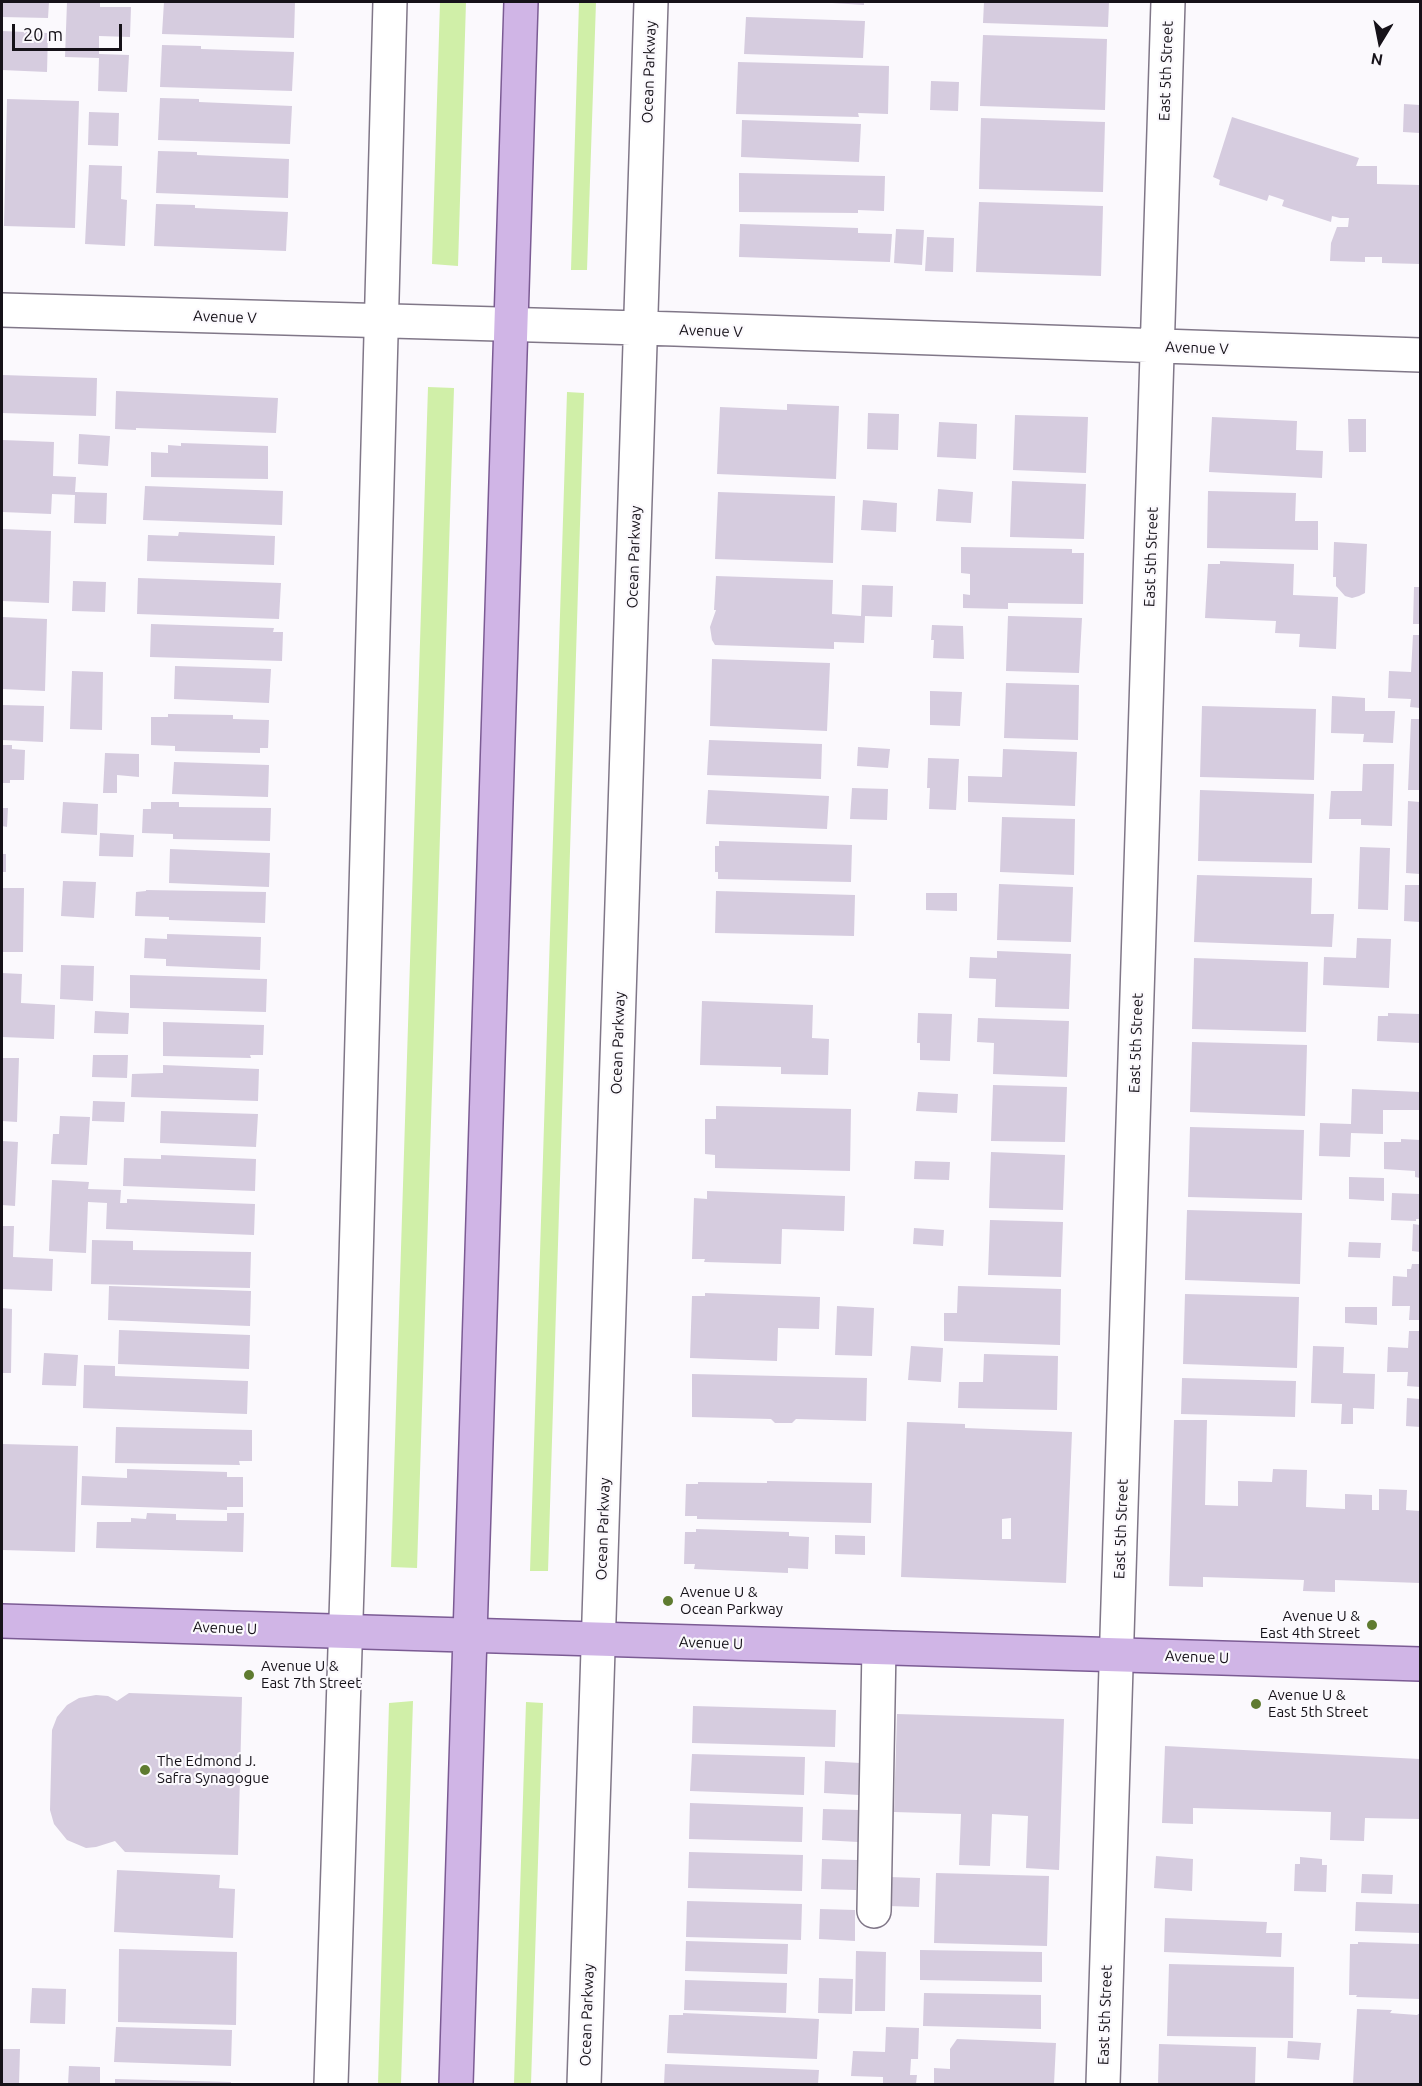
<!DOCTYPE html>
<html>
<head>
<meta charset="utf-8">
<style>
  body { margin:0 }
  #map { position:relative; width:1422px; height:2086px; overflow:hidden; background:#fbf9fd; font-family:Ubuntu,sans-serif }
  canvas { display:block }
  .frame { position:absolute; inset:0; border:3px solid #161219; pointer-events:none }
  .north { position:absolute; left:1350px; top:12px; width:60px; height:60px; -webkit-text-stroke:4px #fbf9fd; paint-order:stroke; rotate:190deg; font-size:16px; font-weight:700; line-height:24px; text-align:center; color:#161219 }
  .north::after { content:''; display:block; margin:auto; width:21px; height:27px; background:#161219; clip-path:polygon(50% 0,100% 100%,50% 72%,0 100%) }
  .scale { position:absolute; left:12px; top:24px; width:110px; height:27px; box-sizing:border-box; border:3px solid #161219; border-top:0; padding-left:8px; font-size:18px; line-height:21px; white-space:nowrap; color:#161219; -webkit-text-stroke:4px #fbf9fd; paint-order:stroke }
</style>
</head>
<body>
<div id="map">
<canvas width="1422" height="2086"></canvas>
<div class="frame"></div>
<div class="north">N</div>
<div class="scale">20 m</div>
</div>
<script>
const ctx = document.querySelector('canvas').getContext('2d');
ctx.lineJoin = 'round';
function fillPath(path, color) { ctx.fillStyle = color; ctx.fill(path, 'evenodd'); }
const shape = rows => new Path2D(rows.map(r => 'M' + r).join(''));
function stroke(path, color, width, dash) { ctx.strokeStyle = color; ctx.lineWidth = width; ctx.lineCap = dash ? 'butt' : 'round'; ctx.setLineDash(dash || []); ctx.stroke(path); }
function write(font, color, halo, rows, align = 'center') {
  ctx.font = font + ' Ubuntu,sans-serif'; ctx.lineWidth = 4.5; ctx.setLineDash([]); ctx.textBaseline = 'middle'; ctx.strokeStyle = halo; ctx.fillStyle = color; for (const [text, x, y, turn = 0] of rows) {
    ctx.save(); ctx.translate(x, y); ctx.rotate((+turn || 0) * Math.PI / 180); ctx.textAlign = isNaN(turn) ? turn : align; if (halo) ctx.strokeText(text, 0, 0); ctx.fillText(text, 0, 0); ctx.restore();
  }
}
fillPath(shape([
  [440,2,466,2,458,266,432,264],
  [579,2,596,2,587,270,571,270],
  [428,387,454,388,417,1568,391,1567],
  [567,392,584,393,548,1571,530,1571],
  [413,1701,401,2084,378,2084,389,1703],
  [526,1702,543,1703,531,2084,514,2084]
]), '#d0efa8');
fillPath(shape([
  [2,2,49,2,48,18,2,17],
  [67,2,100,2,100,7,131,7,130,37,99,36,99,54,129,55,127,92,98,91,99,58,65,57],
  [164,2,295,2,294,38,162,34],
  [832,2,864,2,864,5,832,3],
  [984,2,1109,2,1108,27,983,23],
  [746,17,865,21,863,58,744,54],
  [2,31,48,33,47,72,2,70],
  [983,35,1107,39,1105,110,980,106],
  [162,45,201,46,201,49,294,52,292,91,160,87],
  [738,62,889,66,888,114,858,113,859,117,736,114],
  [931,81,959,82,958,111,930,110],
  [160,98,199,99,199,102,292,106,290,144,158,140],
  [7,99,79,101,75,228,4,226],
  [1404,104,1420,105,1420,133,1403,132],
  [89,112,119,113,118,146,88,145],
  [1232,117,1359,158,1356,166,1377,166,1377,184,1420,185,1420,264,1382,263,1382,257,1365,257,1365,262,1330,261,1331,243,1337,227,1348,227,1349,218,1340,218,1332,216,1331,222,1282,206,1284,200,1269,195,1267,201,1219,185,1220,180,1213,177],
  [981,118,1105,122,1103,192,979,189],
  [742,120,861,124,859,162,741,157],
  [158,151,197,152,197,155,289,159,288,198,156,193],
  [89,165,122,166,121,199,127,200,125,246,85,244],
  [739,173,885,176,884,211,858,210,858,213,739,212],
  [979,202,1103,206,1101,276,976,272],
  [156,204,195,205,195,208,288,212,286,251,154,246],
  [740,224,858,228,858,233,892,234,890,262,739,257],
  [896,229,924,230,922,265,894,263],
  [927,237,954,238,953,272,925,271],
  [2,375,97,378,96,416,2,413],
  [116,391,278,398,276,433,136,428,136,430,115,429],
  [787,404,839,406,836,479,717,474,720,407,787,410],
  [868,413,899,414,898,450,867,449],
  [1015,415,1088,417,1086,473,1013,470],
  [1212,417,1297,421,1296,450,1323,451,1322,478,1209,472],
  [1348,419,1366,419,1366,452,1349,452],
  [939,422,977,424,976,459,937,457],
  [79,434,110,436,108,466,78,464],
  [2,440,54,442,53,476,76,477,75,492,107,493,106,524,74,523,75,495,52,494,51,514,2,512],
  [181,443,268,446,268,479,151,477,151,452,168,453,168,445,181,446],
  [1012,481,1086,484,1084,539,1010,537],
  [145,486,283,491,282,525,143,520],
  [938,489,973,492,971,523,936,521],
  [1208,491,1296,493,1295,521,1318,521,1318,550,1207,548],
  [718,492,835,496,833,563,715,559],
  [863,500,897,503,896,532,861,530],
  [2,529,51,531,49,603,2,601],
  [179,532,275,536,274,565,147,561,148,535,178,536],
  [1334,542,1367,544,1365,593,1359,596,1352,598,1345,596,1336,586,1336,577,1333,577],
  [961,547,1072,549,1072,553,1084,553,1083,604,1008,603,1008,609,963,608,963,594,970,595,970,574,961,573],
  [1220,561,1294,564,1293,595,1338,597,1336,649,1299,647,1300,634,1275,633,1276,621,1205,618,1208,564,1220,564],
  [716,576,833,580,832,614,861,616,862,585,893,586,892,617,865,616,864,643,834,642,834,649,715,645,712,640,710,627,716,610,714,610],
  [138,578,281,583,279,619,137,614],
  [73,581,106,582,105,612,72,611],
  [1414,587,1420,587,1420,624,1413,624],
  [1008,616,1082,618,1079,673,1006,671],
  [2,617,47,619,45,691,2,689],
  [151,624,274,628,273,632,283,632,282,661,150,657],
  [932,625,963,626,964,659,933,658,934,640,931,640],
  [1413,635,1420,635,1420,708,1410,707,1411,699,1388,698,1389,671,1411,672],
  [712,659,830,663,827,731,710,726],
  [175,666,271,669,269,703,174,699],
  [72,671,103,672,102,730,70,729],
  [1006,683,1079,685,1078,740,1004,738],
  [930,691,962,692,960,726,930,725],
  [1332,696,1365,698,1365,711,1395,711,1393,743,1363,742,1364,734,1331,733],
  [2,705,44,706,43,742,2,740],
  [1202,706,1316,709,1314,780,1200,777],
  [168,714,233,715,233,719,269,720,268,748,260,748,260,753,175,751,175,746,151,745,151,717,168,717],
  [1411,719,1420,719,1420,790,1408,790],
  [709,740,822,744,821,779,707,775],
  [2,745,12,745,12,749,25,750,24,780,10,780,10,783,2,783],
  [858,747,890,749,888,768,857,766],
  [1003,749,1077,752,1075,806,968,802,968,776,1002,777],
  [105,753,139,754,139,777,117,775,117,793,103,793],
  [928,758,959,759,956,810,929,809,930,788,927,788],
  [174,762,269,765,268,797,172,794],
  [1363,764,1394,764,1392,826,1361,825,1361,819,1329,819,1331,791,1362,791],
  [852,788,888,789,887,820,850,819],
  [708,790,829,796,827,829,706,824],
  [1200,790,1314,794,1312,863,1198,861],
  [1408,801,1420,802,1420,874,1406,873],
  [63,802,98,804,97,835,61,833],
  [151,802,179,802,179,807,271,808,270,841,173,839,173,834,142,833,143,809,151,809],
  [2,808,8,808,7,827,2,826],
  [1002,817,1075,819,1074,875,1000,872],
  [100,833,134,835,133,857,99,856],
  [719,841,852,845,851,882,718,879,718,872,715,872,715,846,719,846],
  [1360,847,1390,848,1388,910,1358,909],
  [170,849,270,853,269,887,169,883],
  [2,854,6,854,6,872,2,872],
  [1197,875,1312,878,1311,914,1334,914,1332,947,1194,942],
  [63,881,96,882,94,918,61,916],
  [999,884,1073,887,1071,942,997,940],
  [1405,885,1420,885,1420,922,1404,921],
  [2,888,24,888,23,952,2,952],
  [146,890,266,892,265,923,169,920,169,917,135,916,136,892,146,891],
  [716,891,855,895,854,936,715,933],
  [926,893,957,893,957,911,926,910],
  [167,934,261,937,260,970,166,966,166,959,144,958,145,938,167,939],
  [1357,938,1391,939,1389,988,1323,985,1324,957,1356,958],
  [997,951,1071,954,1069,1009,995,1007,996,979,969,978,970,957,997,958],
  [1194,958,1308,962,1306,1032,1192,1029],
  [61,965,94,966,93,1001,60,999],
  [2,973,22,974,21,1003,55,1005,54,1039,2,1037],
  [130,975,267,979,266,1012,130,1008],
  [702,1001,813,1005,812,1038,829,1039,828,1075,781,1074,781,1067,700,1065],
  [95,1011,129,1013,128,1034,94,1033],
  [918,1013,952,1014,950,1061,920,1060,920,1043,917,1043],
  [1388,1013,1420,1014,1420,1043,1377,1041,1378,1016,1388,1016],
  [978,1018,1069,1021,1067,1077,993,1074,994,1043,977,1042],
  [163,1022,264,1025,263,1055,250,1055,251,1058,163,1056],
  [1192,1042,1307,1045,1305,1116,1190,1112],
  [93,1055,128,1055,127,1078,92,1077],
  [2,1058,19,1058,17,1122,2,1121],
  [163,1065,259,1069,258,1101,131,1097,132,1074,163,1073],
  [993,1085,1067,1087,1065,1142,991,1141],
  [1352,1089,1420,1092,1420,1110,1383,1110,1383,1134,1351,1133,1350,1157,1319,1156,1320,1123,1351,1124],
  [918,1092,958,1094,957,1113,916,1111],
  [93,1101,125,1102,124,1122,92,1121],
  [716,1106,851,1109,850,1171,715,1168,715,1155,705,1154,705,1119,716,1119],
  [161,1111,258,1114,256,1147,160,1143],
  [60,1116,90,1117,87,1165,51,1164,53,1134,59,1134],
  [1190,1127,1304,1130,1302,1200,1188,1197],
  [1401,1139,1420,1140,1420,1178,1415,1177,1415,1171,1384,1169,1384,1142,1401,1142],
  [2,1141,18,1142,15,1206,2,1205],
  [991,1152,1065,1155,1063,1210,989,1208],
  [161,1155,256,1159,255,1191,123,1186,124,1158,161,1159],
  [915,1161,950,1162,949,1180,914,1179],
  [1349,1177,1384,1178,1384,1201,1349,1199],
  [52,1180,89,1182,88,1189,121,1190,120,1203,127,1203,127,1199,255,1204,254,1235,106,1229,107,1203,88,1202,86,1253,49,1251],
  [707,1191,845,1196,844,1231,782,1229,781,1264,704,1262,705,1259,692,1259,694,1198,707,1199],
  [1392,1193,1420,1194,1420,1219,1416,1219,1416,1221,1391,1220],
  [1187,1210,1302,1213,1300,1284,1185,1280],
  [990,1220,1063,1222,1061,1277,988,1275],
  [1413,1224,1420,1225,1420,1252,1412,1251],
  [2,1226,14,1226,13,1257,53,1259,52,1291,2,1289],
  [914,1228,944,1230,943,1246,913,1244],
  [92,1240,133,1241,133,1250,251,1252,250,1288,91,1284],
  [1349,1242,1381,1243,1380,1258,1348,1257],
  [1412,1264,1420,1264,1420,1320,1409,1320,1410,1306,1392,1306,1393,1276,1407,1277,1407,1269,1411,1269],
  [109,1286,251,1291,250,1326,108,1320],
  [958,1286,1061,1289,1060,1345,944,1341,944,1313,957,1313],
  [705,1293,820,1297,819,1329,778,1328,777,1361,690,1358,692,1296,705,1296],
  [1185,1294,1299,1297,1297,1368,1183,1364],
  [837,1306,874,1308,872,1356,835,1355],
  [1345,1307,1377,1307,1377,1325,1345,1323],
  [2,1308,12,1309,11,1373,2,1373],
  [119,1330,250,1335,249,1369,118,1364],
  [1409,1331,1420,1331,1420,1387,1407,1386,1408,1372,1387,1372,1388,1347,1408,1348],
  [911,1346,943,1348,941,1382,908,1380],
  [1313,1346,1344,1347,1343,1373,1375,1374,1374,1409,1353,1408,1353,1424,1341,1424,1342,1404,1311,1403],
  [44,1353,78,1355,76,1386,42,1385],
  [984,1354,1058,1356,1057,1410,958,1408,959,1382,983,1382],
  [84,1365,115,1366,115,1376,248,1381,247,1414,83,1408],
  [692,1374,867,1378,866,1421,796,1419,792,1423,775,1423,771,1419,692,1417],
  [1182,1378,1296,1381,1295,1417,1181,1414],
  [1407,1398,1420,1399,1420,1427,1406,1426],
  [1174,1420,1207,1420,1205,1505,1238,1506,1238,1481,1272,1482,1273,1469,1307,1470,1306,1507,1345,1509,1345,1494,1372,1495,1372,1510,1379,1510,1379,1489,1407,1490,1406,1510,1420,1511,1420,1583,1335,1580,1335,1592,1303,1591,1304,1580,1203,1577,1203,1587,1169,1586],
  [907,1422,965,1424,965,1428,1072,1432,1066,1583,901,1577],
  [1011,1518,1011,1539,1002,1539,1002,1519],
  [116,1427,252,1430,252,1461,239,1461,240,1465,115,1463],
  [2,1444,78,1446,75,1552,2,1550],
  [127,1469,227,1472,227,1477,243,1477,243,1507,227,1507,227,1510,81,1505,82,1476,127,1478],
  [767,1481,872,1483,871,1523,697,1519,697,1516,685,1516,686,1484,698,1484,698,1482,767,1483],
  [147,1513,176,1514,176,1520,227,1521,227,1513,244,1513,243,1552,96,1548,97,1522,131,1522,131,1518,146,1519],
  [696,1529,789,1532,789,1536,809,1537,808,1569,788,1568,788,1573,694,1569,695,1564,684,1564,685,1532,696,1532],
  [835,1535,865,1536,865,1555,835,1554],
  [129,1693,242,1697,238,1855,125,1852,115,1841,96,1847,86,1848,67,1840,54,1824,50,1810,52,1730,57,1717,67,1705,79,1698,96,1695,108,1696,117,1701],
  [693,1706,836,1710,835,1747,692,1743],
  [897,1714,1064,1719,1059,1870,1026,1868,1028,1816,992,1814,990,1866,959,1865,961,1814,894,1812],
  [1165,1746,1420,1759,1420,1819,1365,1818,1364,1841,1330,1840,1331,1812,1193,1808,1193,1824,1162,1823],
  [692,1754,805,1757,804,1795,690,1791],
  [825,1761,860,1763,859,1795,824,1793],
  [690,1803,803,1807,802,1842,689,1839],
  [823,1809,859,1810,858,1842,822,1840],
  [689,1852,803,1855,802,1891,688,1888],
  [1156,1856,1193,1859,1192,1891,1154,1888],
  [1300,1857,1322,1859,1322,1865,1327,1865,1326,1892,1294,1891,1295,1864,1300,1864],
  [822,1859,857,1860,856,1890,821,1889],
  [117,1870,220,1875,219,1888,235,1889,233,1938,114,1932],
  [936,1873,1049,1876,1047,1946,934,1943],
  [1362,1874,1393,1875,1392,1894,1361,1893],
  [889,1877,920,1878,919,1907,889,1906],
  [687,1901,802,1904,801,1940,686,1937],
  [1356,1902,1420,1904,1420,1933,1355,1931],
  [820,1909,855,1910,855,1941,819,1939],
  [1165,1918,1267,1922,1266,1933,1282,1933,1281,1957,1164,1952],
  [686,1941,788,1944,787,1974,685,1971],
  [1358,1942,1420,1944,1420,1999,1356,1997,1357,1995,1349,1995,1350,1944,1358,1944],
  [119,1949,237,1952,236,2025,118,2022],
  [920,1950,1042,1952,1042,1982,920,1980],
  [856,1951,886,1952,885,2011,855,2011],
  [1169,1964,1294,1967,1293,2038,1167,2036],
  [819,1978,853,1979,852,2014,818,2013],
  [685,1980,787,1983,786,2013,684,2010],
  [32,1988,66,1989,65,2024,30,2023],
  [924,1993,1041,1995,1041,2029,923,2026],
  [1357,2009,1392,2010,1390,2013,1417,2015,1420,2013,1420,2084,1353,2084],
  [683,2013,819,2019,817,2059,667,2053,669,2015,683,2015],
  [116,2027,232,2030,231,2066,114,2062],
  [886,2027,919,2028,918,2059,911,2059,910,2075,917,2075,916,2084,883,2084,883,2077,851,2076,853,2051,885,2052],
  [957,2039,1056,2043,1054,2084,934,2084,934,2068,950,2069,950,2049],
  [1288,2041,1321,2043,1319,2060,1287,2058],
  [1159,2044,1256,2047,1255,2084,1158,2084],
  [2,2049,20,2049,19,2084,2,2084],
  [665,2064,819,2070,818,2084,664,2084],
  [69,2066,100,2067,100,2084,68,2084],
  [115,2079,231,2082,231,2084,115,2084]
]), '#d6ccdf');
const minor = shape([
  [2,310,675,329,1420,355],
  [874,1911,879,1648],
  [331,2084,348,1556,390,2],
  [584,2084,651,2],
  [1103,2084,1168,2]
]);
const major = shape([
  [2,1621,1420,1664],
  [456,2084,521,2]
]);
stroke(minor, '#807788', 36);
stroke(major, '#7b5b94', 36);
stroke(minor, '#fff', 33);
stroke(major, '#d0b5e6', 33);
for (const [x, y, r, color] of [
  [668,1601,6,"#5f7b30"],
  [1372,1625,6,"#5f7b30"],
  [249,1675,6,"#5f7b30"],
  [1256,1704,6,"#5f7b30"],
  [145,1770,6,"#5f7b30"]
]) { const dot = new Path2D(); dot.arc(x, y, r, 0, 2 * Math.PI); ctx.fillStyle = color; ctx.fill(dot); stroke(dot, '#fbf9fd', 2); }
write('15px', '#161219', '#fbf9fd', [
  ["East 5th Street",1166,71,-88],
  ["Ocean Parkway",649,72,-88],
  ["Avenue V",225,317,2],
  ["Avenue V",711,331,2],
  ["Avenue V",1197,348,2],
  ["Ocean Parkway",634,557,-88],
  ["East 5th Street",1151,557,-88],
  ["Ocean Parkway",618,1043,-88],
  ["East 5th Street",1136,1043,-88],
  ["Ocean Parkway",603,1529,-88],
  ["East 5th Street",1121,1529,-88],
  ["Avenue U",225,1628,2],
  ["Avenue U",711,1643,2],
  ["Avenue U",1197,1657,2],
  ["Ocean Parkway",587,2015,-88],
  ["East 5th Street",1105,2015,-88]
]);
write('15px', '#161219', '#fbf9fd', [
  ["Avenue U &",680,1592],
  ["Ocean Parkway",680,1609],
  ["Avenue U &",1360,1616,"right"],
  ["East 4th Street",1360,1633,"right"],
  ["Avenue U &",261,1666],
  ["East 7th Street",261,1683],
  ["Avenue U &",1268,1695],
  ["East 5th Street",1268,1712],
  ["The Edmond J.",157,1761],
  ["Safra Synagogue",157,1778]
], 'left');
</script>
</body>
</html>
